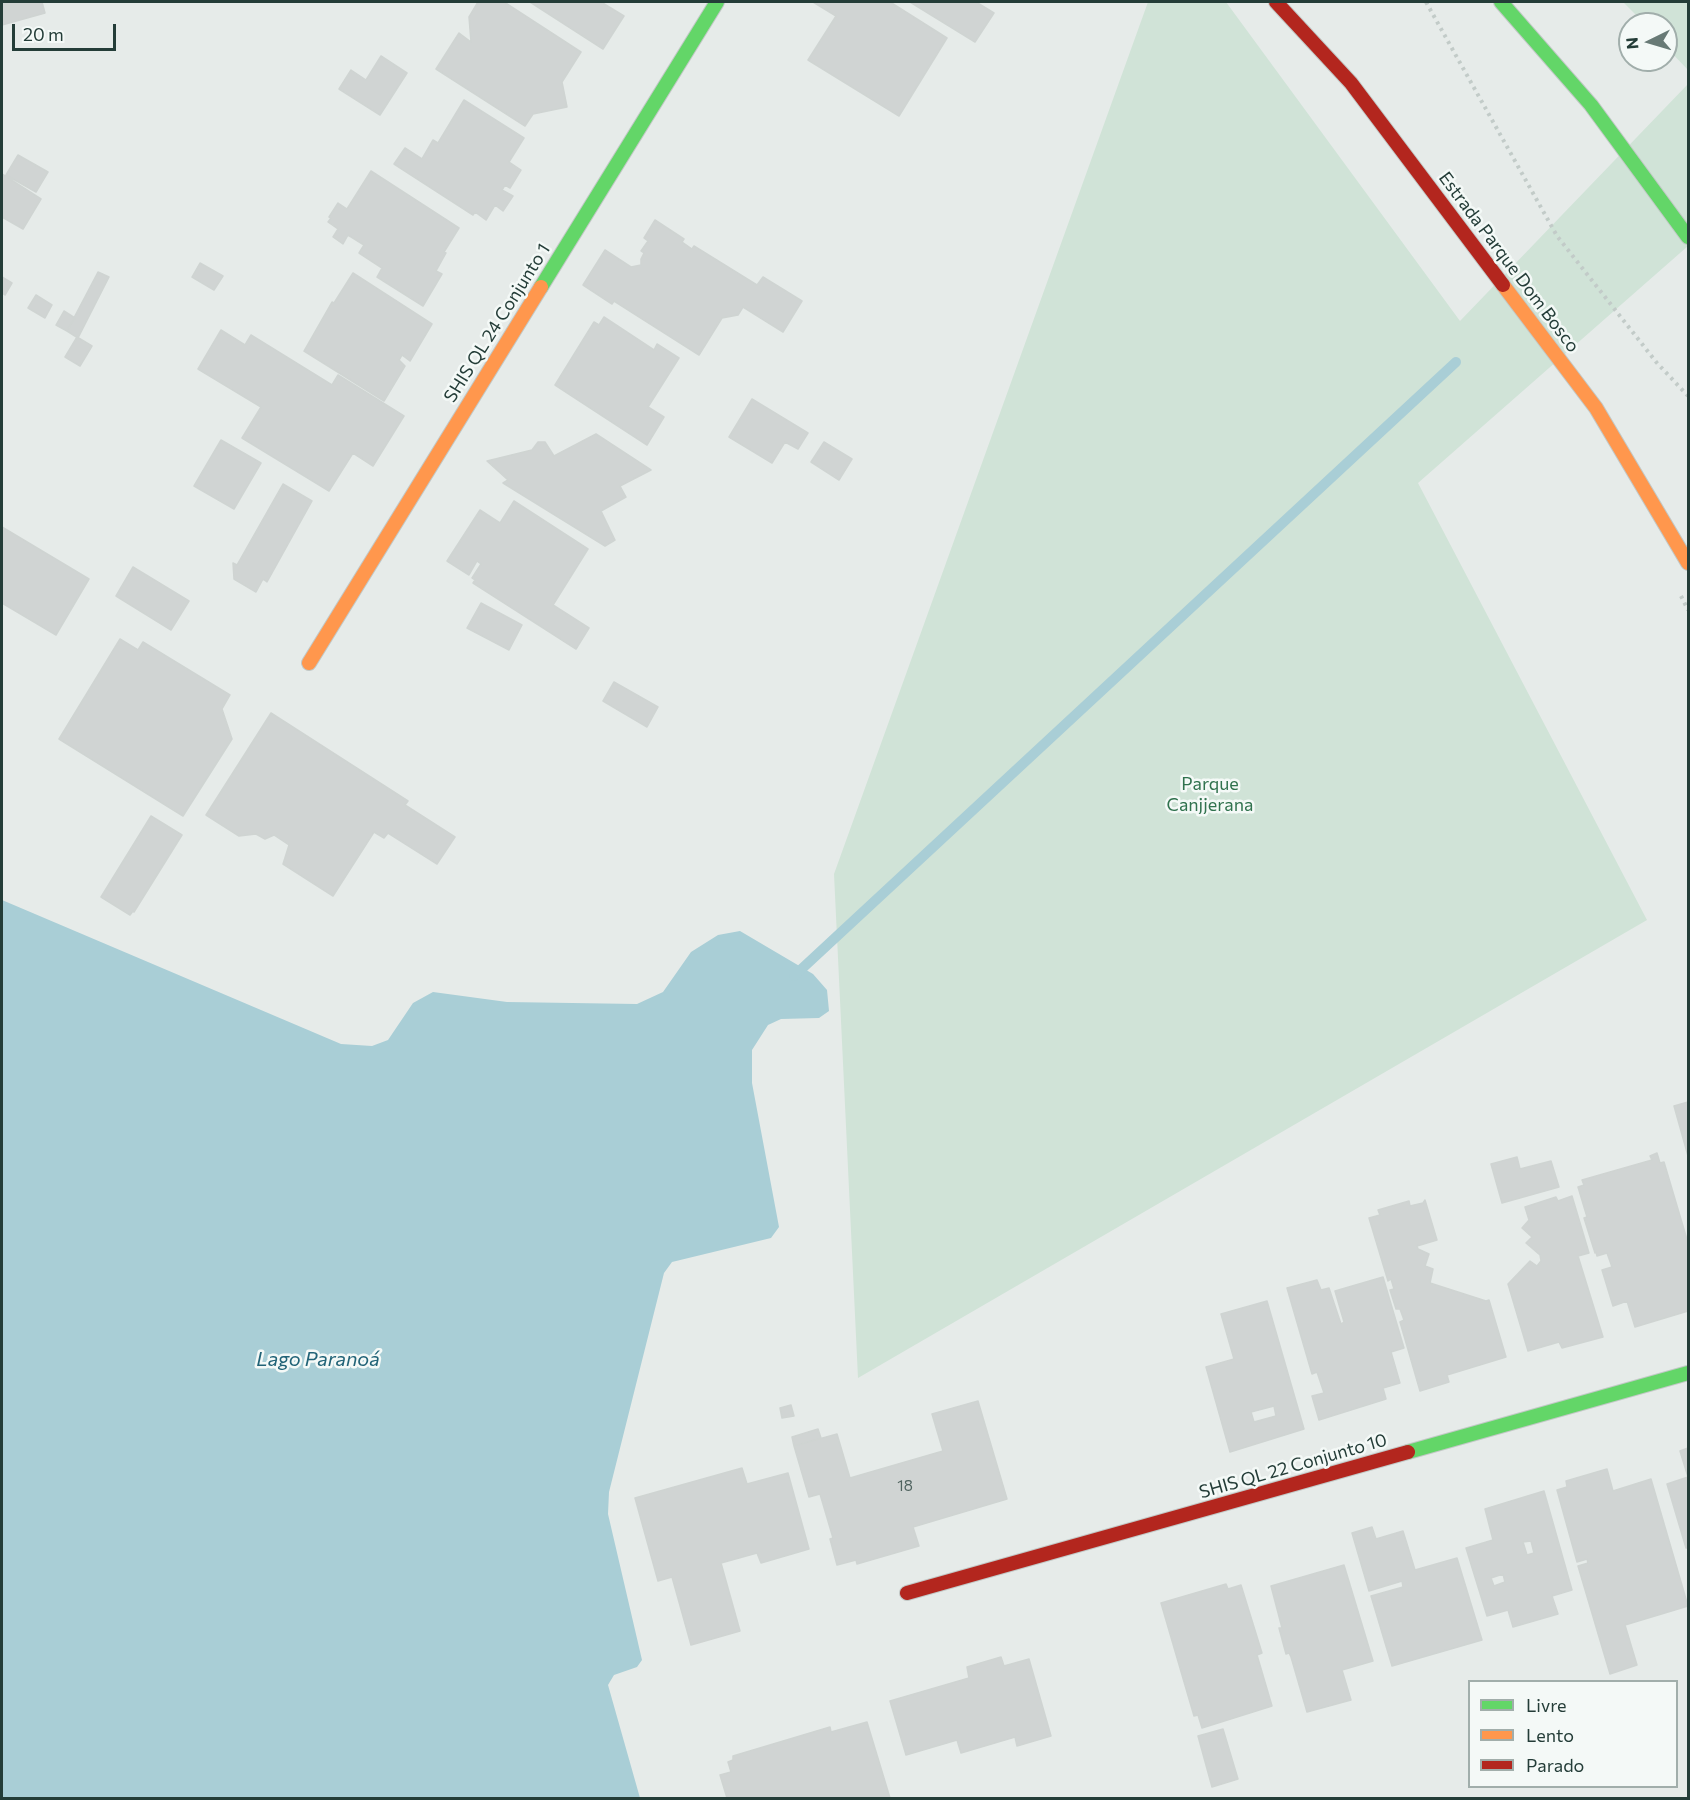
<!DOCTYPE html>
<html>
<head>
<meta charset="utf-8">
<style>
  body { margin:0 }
  #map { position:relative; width:1690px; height:1800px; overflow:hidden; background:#e6ebe9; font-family:Commissioner,sans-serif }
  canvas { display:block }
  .frame { position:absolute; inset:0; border:3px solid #243d38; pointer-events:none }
  .legend { position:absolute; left:1468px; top:1680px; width:210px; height:108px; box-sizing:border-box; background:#f4f9f7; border:2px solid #a1aeab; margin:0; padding:8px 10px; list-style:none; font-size:18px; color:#243d38 }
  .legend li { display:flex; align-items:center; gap:12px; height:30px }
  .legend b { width:30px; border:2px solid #a1aeab }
  .north { position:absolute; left:1618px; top:12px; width:60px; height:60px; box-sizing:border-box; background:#f4f9f7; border:2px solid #a1aeab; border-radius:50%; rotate:265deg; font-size:16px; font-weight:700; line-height:24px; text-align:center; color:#243d38 }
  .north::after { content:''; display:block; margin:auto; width:21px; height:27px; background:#687a76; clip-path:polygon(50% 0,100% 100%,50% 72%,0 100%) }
  .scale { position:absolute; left:12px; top:24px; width:104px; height:27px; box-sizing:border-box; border:3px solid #243d38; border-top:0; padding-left:8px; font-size:18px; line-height:21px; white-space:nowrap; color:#243d38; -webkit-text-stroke:4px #f4f9f7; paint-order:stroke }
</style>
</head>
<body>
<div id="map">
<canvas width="1690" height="1800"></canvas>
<div class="frame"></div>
<ul class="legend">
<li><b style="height:8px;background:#63d668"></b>Livre</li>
<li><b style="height:8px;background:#ff974d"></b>Lento</li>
<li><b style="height:8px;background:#b3261e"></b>Parado</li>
</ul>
<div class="north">N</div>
<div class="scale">20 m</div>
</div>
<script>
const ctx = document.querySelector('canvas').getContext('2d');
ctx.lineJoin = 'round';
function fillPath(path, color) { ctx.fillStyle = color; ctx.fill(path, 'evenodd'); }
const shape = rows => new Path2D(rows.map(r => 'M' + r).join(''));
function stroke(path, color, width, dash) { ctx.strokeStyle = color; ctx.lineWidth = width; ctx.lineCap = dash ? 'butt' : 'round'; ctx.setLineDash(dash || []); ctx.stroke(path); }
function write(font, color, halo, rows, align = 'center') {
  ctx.font = font + ' Commissioner,sans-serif'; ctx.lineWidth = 5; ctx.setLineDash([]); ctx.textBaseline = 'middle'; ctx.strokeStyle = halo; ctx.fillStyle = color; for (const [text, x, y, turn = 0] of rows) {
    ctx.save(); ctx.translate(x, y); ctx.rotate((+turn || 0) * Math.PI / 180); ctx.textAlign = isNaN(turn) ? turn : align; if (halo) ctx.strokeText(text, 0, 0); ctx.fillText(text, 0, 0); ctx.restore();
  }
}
fillPath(shape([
  [1148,2,1226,2,1460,321,1688,84,1688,246,1418,483,1647,920,858,1378,834,874],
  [1623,2,1688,2,1688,70,1666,47,1666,24,1645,24]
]), '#d0e3d7');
fillPath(shape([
  [2,900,341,1044,372,1046,388,1040,413,1003,433,992,507,1002,637,1004,663,992,691,952,718,935,740,931,813,974,827,990,829,1011,819,1018,781,1019,768,1025,752,1050,752,1083,779,1227,771,1238,672,1262,664,1273,609,1492,608,1514,642,1660,637,1667,614,1675,608,1685,640,1798,2,1798]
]), '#a9ced6');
stroke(shape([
  [794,976,1456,362]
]), '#a9ced6', 10);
const building = shape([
  [2,2,42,2,45,13,2,25,2,2],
  [478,2,504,2,581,52,562,82,567,107,533,114,525,126,436,69,459,33,471,42,469,17,478,2],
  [530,2,601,2,624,16,603,49,530,2],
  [813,2,890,2,947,38,899,116,808,60,836,16,813,2],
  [910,2,976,2,994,13,975,42,910,2],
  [381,56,407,73,380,115,339,89,351,70,366,80,381,56],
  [464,100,524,138,509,162,521,170,510,188,505,185,502,190,513,196,503,211,495,205,486,220,475,212,473,215,394,164,405,148,422,159,433,140,438,143,464,100],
  [18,155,48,172,36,192,6,175,18,155],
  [371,171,459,228,444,252,446,253,436,271,442,274,423,306,377,277,382,268,359,253,364,245,348,235,343,244,333,237,338,229,328,222,331,218,329,217,338,203,347,209,371,171],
  [2,174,41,199,23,229,2,217,2,174],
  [655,220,684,239,682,242,692,249,694,246,757,285,763,277,802,301,783,332,743,307,738,315,722,318,699,355,614,301,612,304,583,285,605,250,631,267,641,265,641,259,644,253,641,251,648,241,644,238,655,220],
  [200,263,223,276,214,290,192,277,200,263],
  [98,272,109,277,78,338,67,331,98,272],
  [353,273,432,324,410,361,402,355,399,360,405,366,384,401,304,351,332,302,334,303,353,273],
  [2,277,12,283,5,295,2,293,2,277],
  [36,295,52,305,45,318,28,308,36,295],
  [64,311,75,318,67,331,56,325,64,311],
  [604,317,654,350,657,344,679,358,648,407,664,417,647,445,555,385,594,322,599,325,604,317],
  [221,330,245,345,251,335,332,385,338,375,404,416,373,466,353,453,329,491,242,438,261,407,198,369,221,330],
  [77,337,92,346,80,366,65,357,77,337],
  [752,399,808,433,798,449,785,442,772,463,729,437,752,399],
  [596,434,651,470,620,486,626,497,601,511,615,540,605,546,503,483,508,480,487,461,532,450,538,442,545,442,554,456,596,434],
  [221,440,261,463,234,509,194,486,221,440],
  [824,442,852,459,839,480,811,462,824,442],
  [283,484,312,501,267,582,263,579,256,592,234,579,233,563,237,565,283,484],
  [514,501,588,549,553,605,589,628,576,649,473,583,475,580,472,578,481,564,477,561,469,575,447,561,480,510,500,523,514,501],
  [2,527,89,579,56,635,2,603,2,527],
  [133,567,189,601,171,630,116,596,133,567],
  [481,603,522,625,509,650,467,628,481,603],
  [120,639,138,650,143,642,230,695,222,709,232,739,183,816,59,739,120,639],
  [614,682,658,707,647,727,603,701,614,682],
  [271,713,408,801,405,805,455,837,437,864,388,833,384,838,374,832,333,896,283,864,289,845,274,835,265,839,256,834,239,836,206,815,271,713],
  [151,816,182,835,134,912,133,911,130,915,101,897,151,816],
  [1688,1102,1688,1156,1674,1106,1688,1102],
  [1657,1153,1660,1163,1664,1162,1688,1243,1688,1311,1635,1327,1627,1301,1613,1306,1602,1270,1612,1267,1607,1253,1597,1256,1596,1252,1595,1253,1584,1218,1587,1217,1578,1187,1584,1185,1582,1180,1652,1160,1650,1156,1657,1153],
  [1517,1157,1520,1169,1551,1161,1559,1187,1502,1203,1491,1164,1517,1157],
  [1572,1196,1589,1253,1578,1256,1603,1337,1562,1348,1559,1342,1528,1351,1508,1284,1530,1261,1537,1266,1541,1261,1540,1255,1526,1243,1532,1237,1522,1228,1529,1220,1525,1207,1556,1197,1558,1201,1572,1196],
  [1425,1200,1437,1240,1417,1246,1418,1249,1429,1254,1425,1266,1433,1269,1430,1283,1486,1301,1489,1300,1506,1357,1447,1375,1449,1382,1420,1391,1400,1322,1404,1320,1400,1309,1396,1309,1390,1290,1394,1289,1391,1279,1388,1281,1369,1218,1380,1215,1378,1210,1409,1201,1410,1206,1423,1203,1425,1200],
  [1383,1277,1404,1348,1391,1352,1400,1383,1383,1388,1386,1399,1319,1420,1312,1396,1324,1393,1317,1372,1312,1374,1287,1288,1317,1280,1321,1290,1329,1288,1341,1324,1344,1322,1335,1291,1383,1277],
  [1267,1301,1304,1429,1230,1452,1206,1367,1234,1359,1221,1314,1267,1301],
  [1274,1406,1276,1416,1254,1422,1251,1412,1274,1406],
  [978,1401,1007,1499,913,1527,919,1546,857,1564,856,1560,837,1565,830,1539,833,1538,820,1494,809,1497,794,1446,837,1434,850,1478,943,1451,932,1414,978,1401],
  [791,1405,794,1416,782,1418,780,1408,791,1405],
  [818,1429,821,1438,794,1446,792,1437,818,1429],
  [1688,1448,1688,1477,1680,1451,1688,1448],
  [742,1468,747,1484,788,1473,809,1549,761,1563,757,1553,721,1563,740,1631,691,1645,672,1577,658,1581,635,1498,742,1468],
  [1607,1469,1613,1491,1651,1479,1688,1606,1625,1625,1637,1665,1610,1674,1578,1566,1588,1563,1587,1559,1577,1562,1557,1490,1567,1487,1566,1481,1607,1469],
  [1688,1477,1688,1548,1686,1548,1667,1484,1688,1477],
  [1544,1491,1572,1590,1552,1596,1558,1614,1513,1627,1508,1610,1487,1616,1466,1548,1493,1540,1485,1509,1544,1491],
  [1531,1541,1534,1553,1527,1555,1523,1542,1531,1541],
  [1503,1574,1505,1582,1494,1586,1491,1578,1503,1574],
  [1372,1527,1376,1539,1403,1531,1415,1570,1457,1558,1482,1640,1392,1666,1371,1596,1403,1587,1402,1581,1369,1591,1352,1533,1372,1527],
  [1344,1565,1373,1661,1342,1670,1351,1700,1307,1712,1291,1657,1289,1653,1286,1654,1279,1628,1282,1628,1271,1586,1344,1565],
  [1226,1584,1228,1589,1241,1585,1262,1653,1257,1655,1272,1706,1202,1728,1198,1715,1194,1716,1161,1603,1226,1584],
  [1001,1657,1004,1666,1029,1659,1051,1736,1017,1746,1015,1737,961,1753,957,1740,906,1755,890,1701,969,1678,967,1667,1001,1657],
  [867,1722,890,1798,727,1798,720,1775,731,1772,728,1762,733,1760,733,1756,830,1727,831,1732,867,1722],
  [1223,1729,1238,1779,1212,1787,1198,1736,1223,1729]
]);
fillPath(building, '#d0d4d3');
stroke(building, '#cfd4d2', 1.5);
const fast = shape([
  [1501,2,1591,105,1688,237],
  [541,287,717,2],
  [1408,1452,1688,1373]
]);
const slow = shape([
  [1503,285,1596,408,1688,563],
  [309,663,541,287]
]);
const jam = shape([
  [1276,2,1351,83,1503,285],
  [907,1593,1408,1452]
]);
stroke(fast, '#c2c8c6', 16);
stroke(slow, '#c2c8c6', 16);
stroke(jam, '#c2c8c6', 16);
stroke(shape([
  [1426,2,1557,236,1657,363,1688,396],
  [1681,596,1688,610]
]), '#c2cbc8', 4, [3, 4.5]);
stroke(fast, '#63d668', 14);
stroke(slow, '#ff974d', 14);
stroke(jam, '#b3261e', 14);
write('15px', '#4f635f', null, [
  ["18",905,1486]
]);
write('18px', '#243d38', '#f4f9f7', [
  ["Estrada Parque Dom Bosco",1509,262,53],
  ["SHIS QL 24 Conjunto 1",497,323,-58],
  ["SHIS QL 22 Conjunto 10",1293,1466,-16]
]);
write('18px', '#30724e', '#f4f9f7', [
  ["Parque",1210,784],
  ["Canjjerana",1210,805]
]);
write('italic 20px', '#216377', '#f4f9f7', [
  ["Lago Paranoá",318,1359]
]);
</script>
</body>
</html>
